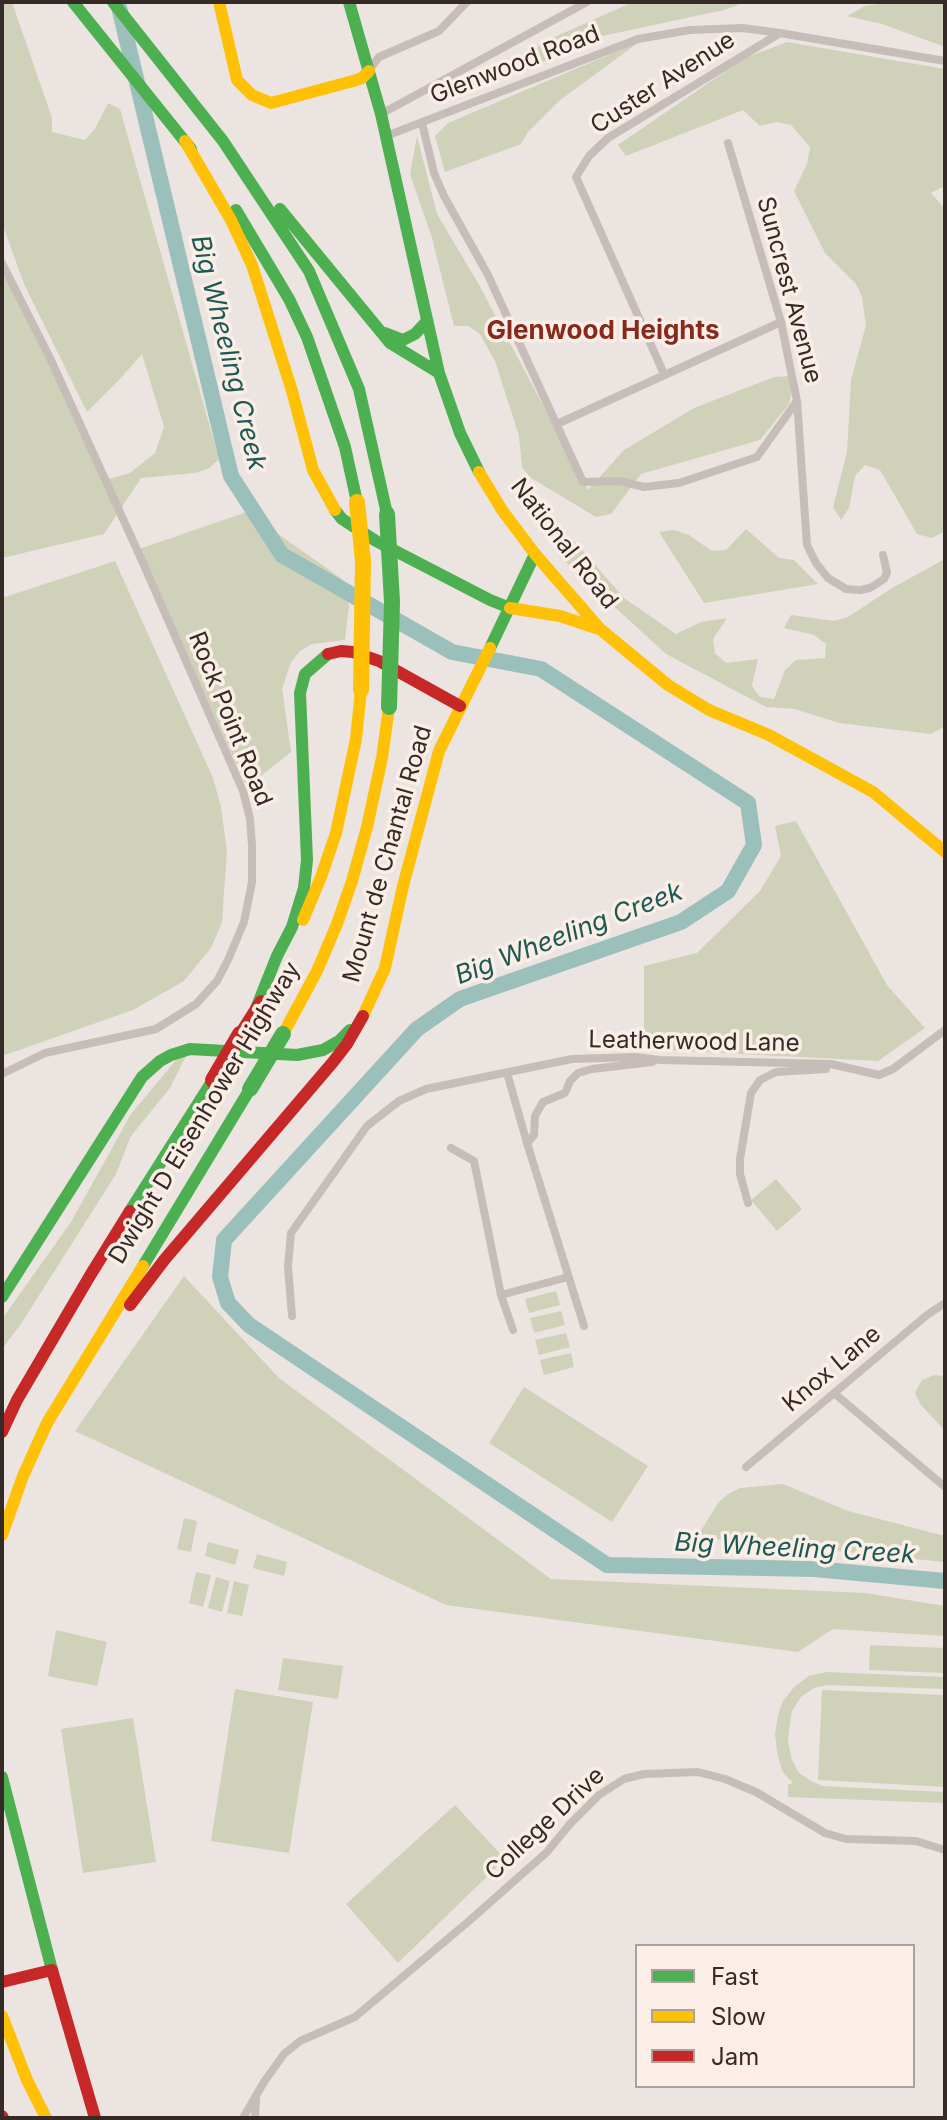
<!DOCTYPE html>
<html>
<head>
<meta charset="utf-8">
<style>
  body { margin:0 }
  #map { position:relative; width:947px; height:2120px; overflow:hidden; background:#ece4e0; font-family:Inter,sans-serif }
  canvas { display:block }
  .frame { position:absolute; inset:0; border:4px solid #362a27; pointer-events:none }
  .legend { position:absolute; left:635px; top:1944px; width:280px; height:144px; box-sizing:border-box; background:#faeee6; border:2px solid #aca09a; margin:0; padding:10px 14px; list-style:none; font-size:24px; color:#362a27 }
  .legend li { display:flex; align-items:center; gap:16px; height:40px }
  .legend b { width:40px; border:2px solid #aca09a }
</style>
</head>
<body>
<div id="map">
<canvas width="947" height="2120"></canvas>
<div class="frame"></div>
<ul class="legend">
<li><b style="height:10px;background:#4caf50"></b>Fast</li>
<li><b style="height:10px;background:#ffc107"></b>Slow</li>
<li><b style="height:10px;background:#c62828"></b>Jam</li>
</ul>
</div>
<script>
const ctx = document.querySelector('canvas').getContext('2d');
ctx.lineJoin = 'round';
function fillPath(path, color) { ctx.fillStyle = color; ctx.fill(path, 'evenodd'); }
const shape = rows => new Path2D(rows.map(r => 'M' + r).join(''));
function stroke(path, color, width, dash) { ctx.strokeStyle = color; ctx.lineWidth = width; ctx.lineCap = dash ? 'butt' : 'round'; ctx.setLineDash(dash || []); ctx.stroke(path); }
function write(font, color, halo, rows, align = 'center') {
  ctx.font = font + ' Inter,sans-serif'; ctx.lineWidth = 7; ctx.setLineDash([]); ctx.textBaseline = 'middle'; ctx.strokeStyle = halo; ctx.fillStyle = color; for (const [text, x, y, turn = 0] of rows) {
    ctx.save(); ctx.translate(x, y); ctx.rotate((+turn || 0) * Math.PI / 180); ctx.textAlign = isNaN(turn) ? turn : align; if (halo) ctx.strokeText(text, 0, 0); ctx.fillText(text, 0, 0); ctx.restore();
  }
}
fillPath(shape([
  [2,2,12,2,52,118,52,132,85,140,95,129,108,103,120,109,219,459,208,469,195,473,141,478,104,534,2,558,2,266,105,480,130,473,155,453,164,427,142,354,120,379,87,412,24,284,2,223],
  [633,2,746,2,724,10,588,39,517,75,541,43],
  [885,3,945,3,945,47,882,24,847,16,865,6],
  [639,42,559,101,528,132,521,144,445,172,435,136,448,123],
  [787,42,945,69,945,186,931,193,945,209,945,531,932,538,917,534,880,470,865,465,855,476,849,508,841,520,833,507,847,452,851,380,866,325,862,297,856,284,825,253,794,191,807,164,810,147,791,125,776,122,760,126,743,110,626,156,618,145,745,58],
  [417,136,437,214,478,283,588,490,624,450,694,408,774,377,789,376,792,390,789,404,760,440,641,474,611,514,596,517,531,478,522,467,519,436,495,361,480,334,468,326,454,326,432,238,410,174],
  [247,512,342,579,349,606,345,640,312,644,300,651,291,662,282,689,291,752,258,778,245,783,139,549],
  [746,529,779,558,794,560,818,584,704,603,659,532,674,530,689,535,712,551,726,550],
  [564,534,576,543,624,598,676,634,701,622,727,618,713,639,715,653,726,663,758,659,752,686,760,697,774,699,785,670,796,660,825,658,826,644,814,635,784,628,791,615,834,621,848,617,892,588,945,559,945,726,931,734,839,723,795,709,766,707,666,654,559,556,552,541],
  [115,561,213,778,221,807,227,851,222,922,211,948,184,981,133,1010,2,1056,2,598],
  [796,821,887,985,925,1028,878,1061,644,1049,644,966,697,953,760,891,781,856,775,826],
  [181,1054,186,1056,170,1088,131,1136,116,1174,21,1324,2,1349,2,1319,71,1222,131,1114],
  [776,1179,802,1209,777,1231,751,1200],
  [184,1276,279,1378,551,1579,865,1593,945,1606,945,1636,833,1629,798,1652,446,1605,75,1431],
  [556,1291,560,1305,529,1313,525,1299],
  [561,1311,565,1325,534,1333,530,1318],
  [566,1333,570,1347,539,1355,535,1340],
  [571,1353,574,1367,544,1375,540,1360],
  [935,1375,945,1376,945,1431,921,1405,915,1393,922,1380],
  [524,1387,648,1466,612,1522,489,1443],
  [783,1484,848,1511,945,1536,945,1562,697,1537,718,1503,728,1494,740,1488],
  [184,1518,197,1521,191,1552,177,1549],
  [208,1542,239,1550,235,1565,205,1556],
  [257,1554,287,1562,284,1576,253,1568],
  [196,1572,211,1575,203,1607,189,1603],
  [216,1577,230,1581,222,1612,208,1608],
  [234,1581,249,1585,242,1616,227,1613],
  [56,1630,107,1642,97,1686,48,1676],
  [870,1645,945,1648,945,1673,869,1670],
  [283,1658,343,1666,338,1699,278,1690],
  [827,1672,945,1677,945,1689,828,1685,814,1688,801,1697,792,1711,790,1723,788,1742,792,1760,799,1773,811,1781,822,1786,945,1792,945,1803,788,1797,788,1785,793,1783,782,1771,777,1752,775,1734,778,1715,783,1701,795,1686,809,1676],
  [235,1689,313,1702,289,1853,211,1841],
  [822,1690,945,1695,945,1787,818,1780],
  [133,1718,156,1862,83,1873,61,1729],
  [455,1805,505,1859,398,1963,346,1904]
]), '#d0d1b9');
stroke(shape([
  [119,7,231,476,282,555,452,652,541,669,748,803,754,845,728,891,681,922,460,999,417,1029,224,1240,220,1277,228,1303,249,1325,607,1565,814,1569,945,1581]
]), '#9bc0bb', 16);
stroke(shape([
  [369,70,379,57,439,31,467,2],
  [381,114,587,2],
  [422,123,434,173,444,196,488,275,583,482,620,481,644,487,679,483,757,457,797,401],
  [386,136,638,39,690,30,743,28,780,33,945,61],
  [728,143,781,322,797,401,807,545,816,563,828,578,846,589,860,590,870,588,884,579,887,573,883,555],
  [2,263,50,358,143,563,243,791,250,819,252,845,252,882,244,922,228,960,217,981,196,1004,156,1029,45,1053,2,1074],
  [664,374,576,177,589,156,608,138,780,33],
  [557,424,781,322],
  [507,1073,527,1143,584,1326],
  [527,1143,534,1135,535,1116,543,1102,565,1093,570,1081,578,1073,592,1069,652,1062],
  [451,1148,474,1161,501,1295,513,1330],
  [748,1203,740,1174,740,1159,751,1093,760,1080,776,1072,826,1069],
  [501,1295,568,1277],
  [292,1316,288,1266,291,1233,367,1126,399,1101,426,1089,572,1059,635,1057,660,1060,831,1064,879,1075,893,1069,945,1030],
  [834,1393,945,1487],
  [746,1467,927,1315,945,1303],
  [243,2118,264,2082,284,2054,300,2041,355,2017,469,1921,547,1852,570,1824,599,1795,624,1779,644,1774,698,1772,725,1779,756,1792,825,1833,846,1839,916,1841,945,1850],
  [255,2118,256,2099]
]), '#c6bdb8', 8);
stroke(shape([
  [73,2,191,149],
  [113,2,223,141,309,271,359,389,387,514],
  [349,2,381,114,439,373,460,433,479,472],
  [280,209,390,343,439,373],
  [236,210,289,299,307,337,345,447,357,502],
  [385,333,403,340,415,334,427,321],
  [335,510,342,519,376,541,490,600,510,608],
  [490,648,535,554],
  [255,1011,277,956,292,927,304,888,307,860,300,693,305,674,328,654],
  [130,1211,213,1080],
  [143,1266,250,1089],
  [2,1297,142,1077,160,1061,171,1055,190,1049,297,1055,323,1050,339,1041,350,1030],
  [2,1777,52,1970]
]), '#4caf50', 12);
stroke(shape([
  [219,2,237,80,252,95,271,103,353,81,362,78,369,71],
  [185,141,231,220,252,265,292,391,313,470,335,510],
  [479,472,502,510,535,554,600,629,668,685,709,710,769,735,873,792,945,852],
  [510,608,560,616,599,629],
  [303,920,321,877,336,833,356,739,361,690],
  [363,1016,385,968,403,886,439,751,490,648],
  [283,1034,317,971,337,924,352,881,367,827,382,758,389,707],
  [2,1535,23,1476,47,1423,143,1266],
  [2,2016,27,2080,46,2118]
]), '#ffc107', 12);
stroke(shape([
  [328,654,341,651,353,652,379,661,460,706],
  [240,1034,261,1001],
  [130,1305,165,1259,333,1062,347,1044,363,1016],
  [2,1432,17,1400,91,1274,130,1211],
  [2,1982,52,1970,95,2118],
  [2,2116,3,2118]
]), '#c62828', 12);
stroke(shape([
  [387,514,392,602,389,707],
  [250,1089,283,1034]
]), '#4caf50', 16);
stroke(shape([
  [357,502,363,561,361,690]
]), '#ffc107', 16);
stroke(shape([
  [213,1080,240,1034]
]), '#c62828', 16);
write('24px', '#362a27', '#faeee6', [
  ["Glenwood Road",515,65,-21],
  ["Custer Avenue",663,83,-33],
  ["Suncrest Avenue",789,290,75],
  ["National Road",564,544,52],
  ["Rock Point Road",230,719,68],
  ["Mount de Chantal Road",388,854,-74],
  ["Leatherwood Lane",694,1042,1],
  ["Dwight D Eisenhower Highway",205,1113,-59],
  ["Knox Lane",832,1369,-40],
  ["College Drive",545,1824,-43]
]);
write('bold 26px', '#87291d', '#faeee6', [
  ["Glenwood Heights",603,331]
]);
write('italic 26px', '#1b5955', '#faeee6', [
  ["Big Wheeling Creek",228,353,76],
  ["Big Wheeling Creek",569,934,-21],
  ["Big Wheeling Creek",795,1549,3]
]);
</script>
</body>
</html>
